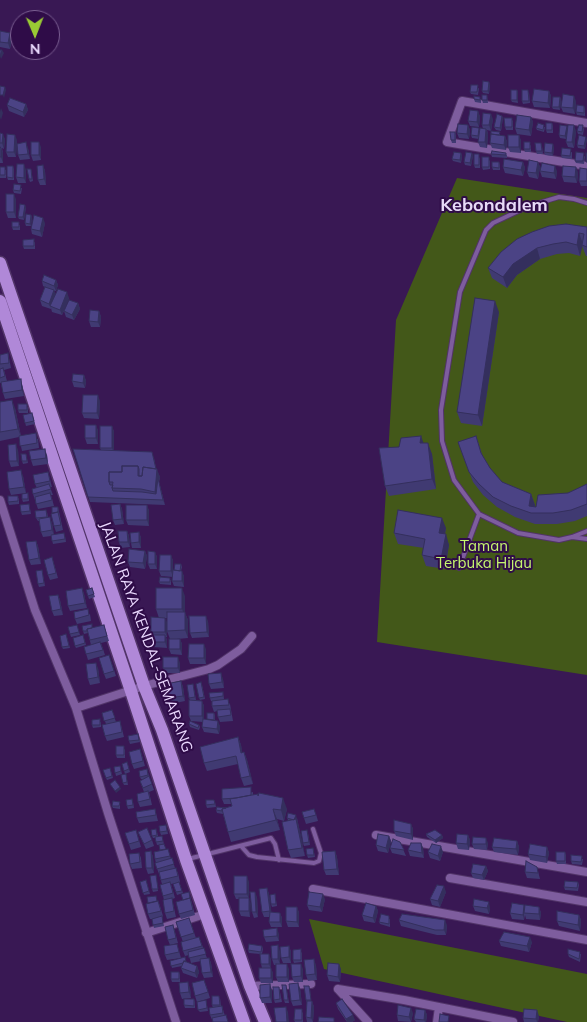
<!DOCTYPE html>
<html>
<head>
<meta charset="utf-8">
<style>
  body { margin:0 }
  #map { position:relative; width:587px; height:1022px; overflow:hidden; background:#391854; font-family:Mulish,sans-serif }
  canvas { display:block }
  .north { position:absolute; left:10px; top:10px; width:50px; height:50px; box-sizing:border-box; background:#2f0c48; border:1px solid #7a5e91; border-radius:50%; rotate:179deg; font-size:14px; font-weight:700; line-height:20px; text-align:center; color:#ebdaff }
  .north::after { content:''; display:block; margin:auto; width:18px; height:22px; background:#9acb34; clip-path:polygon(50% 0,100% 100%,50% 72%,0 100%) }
</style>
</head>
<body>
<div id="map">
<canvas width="587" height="1022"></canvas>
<div class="north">N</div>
</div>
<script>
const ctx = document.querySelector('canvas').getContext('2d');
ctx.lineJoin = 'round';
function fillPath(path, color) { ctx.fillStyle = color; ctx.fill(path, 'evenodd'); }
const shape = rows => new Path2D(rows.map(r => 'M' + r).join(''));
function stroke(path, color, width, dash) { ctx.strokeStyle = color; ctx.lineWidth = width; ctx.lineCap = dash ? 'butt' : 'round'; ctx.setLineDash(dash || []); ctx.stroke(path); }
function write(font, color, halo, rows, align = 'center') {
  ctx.font = font + ' Mulish,sans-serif'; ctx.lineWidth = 4; ctx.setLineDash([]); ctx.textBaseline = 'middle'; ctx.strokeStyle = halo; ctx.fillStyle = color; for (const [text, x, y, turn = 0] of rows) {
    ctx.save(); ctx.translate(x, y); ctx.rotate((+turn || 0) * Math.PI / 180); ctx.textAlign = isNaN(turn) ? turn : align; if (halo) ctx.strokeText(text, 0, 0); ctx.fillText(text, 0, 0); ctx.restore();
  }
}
fillPath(shape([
  [457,178,587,198,587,675,377,642,396,320],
  [309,919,587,974,587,1022,567,1022,324,969]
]), '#435819');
const service = shape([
  [587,203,574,199,559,197,529,206,493,223,486,230,460,292,441,410,442,441,454,480,479,514,518,533,559,540,572,537,587,531],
  [572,537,587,539],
  [459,568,479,514],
  [241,846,249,855,257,857,314,863,319,861,321,853,313,829],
  [188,859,271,838,275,844,279,860]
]);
const minor = shape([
  [587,123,462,101,447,142,587,166],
  [0,500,35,610,76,708,108,813,176,1022],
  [76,708,144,686,209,669,218,665,241,649,252,636],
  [376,835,587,872],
  [450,878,587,902],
  [313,889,587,940],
  [146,933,205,914],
  [250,986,311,984],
  [338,989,404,1000,513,1022],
  [338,989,368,1022],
  [437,1022,439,1007]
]);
const trunk = shape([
  [0,263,144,686,162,730,250,986,265,1022],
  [0,301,131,691,186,860,244,1022]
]);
stroke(service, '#513468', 6);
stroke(minor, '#513468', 10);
stroke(trunk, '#513468', 15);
stroke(service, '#7e5d9e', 4);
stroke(minor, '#7e5d9e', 8);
stroke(trunk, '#b088d8', 12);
fillPath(shape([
  [0,31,12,39,10,49,0,47],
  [490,84,489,94,483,93,482,91],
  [479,88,478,95,471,94,470,92],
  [517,90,518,93,518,103,512,102,511,100],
  [549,91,551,96,550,108,534,107,532,101],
  [529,92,530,103,523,104,522,101],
  [487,95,488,103,483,103,482,100],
  [560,97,561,100,560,110,553,109,552,107],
  [474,99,481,99,481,103,475,102],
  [576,101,575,114,563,112,561,107],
  [26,104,28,110,24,117,9,111,7,105],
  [584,106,585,109,585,116,577,115,576,112],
  [478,111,480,117,479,127,470,126,468,121],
  [502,116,503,118,501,131,496,130,494,127],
  [531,117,533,122,531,136,517,134,515,128],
  [493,119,491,131,487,130,488,134,487,148,480,147,478,142,479,139,472,138,471,135,479,128,479,130,483,129,482,125],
  [513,120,513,130,506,130,505,127],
  [552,123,553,126,553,133,547,133,546,130],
  [468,125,470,130,469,139,459,138,457,133],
  [567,126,568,128,576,131,574,148,568,147,566,142,567,130,566,139,560,138,559,135],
  [545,127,544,132,537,130,536,128],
  [584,128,583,135,578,134,577,131],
  [455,132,456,135,456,143,452,143,451,140],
  [500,132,500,136,505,136,507,142,506,150,492,148,490,143,491,134],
  [0,133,5,139,4,149,2,148,3,153,3,163,0,163],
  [519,135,521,141,521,153,510,152,508,147],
  [587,139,585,149,578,148,577,145],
  [17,140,16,157,8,157,6,152],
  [531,145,531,152,525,152,524,149],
  [542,146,543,154,537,154,536,151],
  [41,147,41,160,33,161,31,155],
  [554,147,553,156,545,155,544,152],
  [28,148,30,159,20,160,18,155],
  [572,152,572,159,562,158,561,155],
  [461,153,462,156,461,163,453,161,452,159],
  [472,153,473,156,471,166,465,165,464,162],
  [491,154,507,155,507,158,492,157],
  [585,156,584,164,576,163,575,161],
  [480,157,480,168,475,168,474,165],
  [490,160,490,169,483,170,482,167],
  [499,162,500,165,500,170,493,170,492,167],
  [523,162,525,168,523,176,505,173,503,167],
  [538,162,540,167,538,179,529,177,527,172],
  [43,165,45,171,46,185,40,185,38,180],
  [13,166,14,169,14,180,8,180,7,177],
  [0,167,6,170,6,178,0,178],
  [31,169,33,181,30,182,29,179],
  [587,169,587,186,581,186,579,181],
  [26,170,26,183,18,183,16,177],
  [540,171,557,171,556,179,542,177],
  [578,172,577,183,564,182,562,176],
  [22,188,21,194,14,193,13,190],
  [16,199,16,218,8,218,6,212],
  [26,207,24,220,19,219,18,217],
  [31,215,32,217,31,226,26,226,25,223],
  [45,223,42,237,32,234,31,229],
  [20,225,20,230,13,230,12,227],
  [587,227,587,256,586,256,582,246,580,256,569,253,557,254,540,259,517,275,507,288,492,278,488,268],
  [35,242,35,249,24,249,23,246],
  [56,280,58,285,56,291,54,291,55,294,69,298,64,310,78,303,80,309,74,320,66,317,64,311,62,315,52,312,51,308,51,309,42,306,40,300,45,287,43,286,42,281],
  [99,311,101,317,100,327,91,327,89,321],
  [499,312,482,426,461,423,457,412],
  [8,353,11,368,4,370,7,381,22,384,24,396,5,399,3,393,1,383,0,383,0,355],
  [84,375,86,381,85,388,74,387,72,381],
  [100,401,99,419,84,418,82,413],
  [0,402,15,408,21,436,38,439,39,448,22,451,19,437,0,441],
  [28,407,28,413,19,413,18,410],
  [23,415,33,416,35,424,26,426],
  [96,425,98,431,98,444,87,444,85,438],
  [112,426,114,432,114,451,154,458,156,469,160,477,159,482,165,505,90,502,73,449,101,450,100,448],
  [476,436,483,457,490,468,502,482,531,494,535,505,535,507,568,493,587,484,587,516,575,521,557,524,535,524,515,517,497,507,483,495,473,482,458,442],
  [424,443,432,454,436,489,389,496,385,486,399,447],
  [18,450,19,466,11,467,9,461],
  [26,454,28,463,23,464,22,461],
  [47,455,48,464,33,466,31,460],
  [48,472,52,487,50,487,53,495,51,495,54,506,38,509,33,494,37,488,35,484],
  [23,476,26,493,11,495,9,489],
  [28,493,29,501,23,502,22,499],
  [19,498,19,504,9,505,8,502],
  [29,504,31,514,22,515,21,512],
  [120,504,122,509,124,524,115,525,113,520],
  [147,505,149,511,149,526,128,525,126,520],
  [58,507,63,530,56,532,54,526],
  [47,512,48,517,52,523,54,535,65,536,66,542,53,544,51,536,43,537,41,532,39,521,38,521,36,518],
  [446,528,445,534,449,545,445,569,426,566,422,555,424,548,398,544,394,533],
  [127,531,129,536,130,547,121,548,119,542],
  [139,532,141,538,141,548,132,548,131,543],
  [36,541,38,546,41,564,31,565,29,560],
  [145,551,147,556,145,569,130,567,128,562],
  [155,552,157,557,157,569,150,569,148,564],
  [171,555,173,561,173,577,161,576,159,571],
  [52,557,58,578,50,580,48,575],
  [181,564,182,567,181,571,184,576,184,587,174,586,172,581,174,570],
  [42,570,45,586,39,587,38,584],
  [171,580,171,585,160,584,159,582],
  [82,588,84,594,87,608,70,611,68,606],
  [92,588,95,597,89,599,86,590],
  [58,595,60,600,63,615,54,616,52,611],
  [185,596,185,613,188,620,188,638,177,639,180,639,182,644,182,655,171,654,169,649,170,639,167,631,167,618,159,618,156,609],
  [90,614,91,621,77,624,75,619],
  [165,618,167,623,167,637,166,637,167,641,167,648,154,647,152,642,152,636,151,632],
  [208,621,209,637,192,638,190,633],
  [77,625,80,635,71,637,68,627],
  [104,625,109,641,101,643,105,655,88,660,84,647,91,645,88,633,84,634,83,631],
  [66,634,70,648,63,649,62,647],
  [83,635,86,645,76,648,75,646],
  [206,649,206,664,190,664,188,658],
  [109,655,116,676,106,679,104,674],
  [180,663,180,673,165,673,163,668],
  [98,668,100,683,90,685,88,679],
  [223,679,224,688,211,689,209,684],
  [181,681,183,687,185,701,170,704,168,698],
  [193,684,196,700,194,700,202,701,204,706,204,719,207,719,214,713,215,715,215,720,220,726,219,734,204,732,202,727,203,722,191,721,189,716,190,700,189,698],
  [202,685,205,699,200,700,199,698],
  [223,692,224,699,230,704,233,721,220,722,218,717,217,711,214,712,212,706,212,701,211,701,210,698],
  [112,710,116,722,120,721,124,737,107,741,105,736,106,724,102,713],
  [101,722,101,727,93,728,92,725],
  [189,724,199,725,200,727,199,730,190,727],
  [138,734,140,742,130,744,129,741],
  [238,737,241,745,242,753,244,752,247,760,253,784,244,786,241,778,238,764,207,771,204,763],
  [125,749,125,758,117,758,116,755],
  [140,749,145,766,134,769,132,764],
  [127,762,130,772,125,774,122,764],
  [120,766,122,774,116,776,114,767],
  [110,768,113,778,107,780,106,778],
  [147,769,149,776,154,790,149,792,152,805,140,807,138,802,144,792,140,781,143,779,141,779,140,777],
  [126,774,128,785,124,785,123,783],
  [253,792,253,795,258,796,287,809,284,821,277,819,280,830,231,842,228,832,223,814,217,813,216,810,232,806,231,804,224,804,222,799],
  [133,802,134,808,128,809,127,806],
  [215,802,216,807,207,808,206,805],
  [120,804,120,809,113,808,112,806],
  [155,809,158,821,139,823,137,818],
  [316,814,318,821,306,824,304,818],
  [287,818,297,818,305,856,291,858,288,850,288,820],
  [411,824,413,829,413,840,396,836,394,831],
  [166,825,168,834,161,835,160,832],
  [136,830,141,847,131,850,125,833],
  [138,832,152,840,154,846,146,849],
  [157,832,158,836,162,836,164,844,157,845,155,838,153,838,152,836],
  [308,833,310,845,304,846,303,843],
  [426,834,442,835,443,838,436,843,427,837],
  [468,835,470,840,469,850,458,849,456,843],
  [389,836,391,841,388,853,378,851,376,845],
  [517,841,519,847,518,855,494,852,492,847],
  [400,842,406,856,392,853,390,848],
  [421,843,423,848,424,858,410,856,408,850],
  [488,843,487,850,474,849,472,844],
  [547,847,549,853,547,863,530,860,528,854],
  [313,848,315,857,308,858,307,855],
  [168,849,171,859,172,858,175,868,178,873,180,882,171,884,175,898,172,899,176,917,167,919,165,913,164,900,163,896,162,884,159,874,155,863,156,863,155,859,166,850],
  [151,851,153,857,154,873,148,874,146,868],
  [335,851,337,857,339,875,326,875,324,870],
  [428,852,443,852,440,861,430,858],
  [565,852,566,855,566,864,557,864,556,861],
  [139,853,141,858,142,868,132,869,130,864],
  [583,859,582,865,572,864,571,861],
  [486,866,488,871,484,880,473,878,471,873],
  [537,867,540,879,527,878,525,872],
  [156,875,158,891,153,892,152,889],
  [146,880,150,894,144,895,140,882],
  [179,882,183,893,177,895,173,884],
  [249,882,249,899,250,917,241,916,239,911,239,899,236,899,234,894],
  [578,882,579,885,578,891,565,890,564,887],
  [267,888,269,894,271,912,280,913,282,918,282,927,271,927,269,922,269,917,264,917,262,912],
  [189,892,195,915,181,919,179,914,183,900],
  [446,892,440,907,432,905,430,899],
  [275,894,277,906,272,907,271,904],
  [257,897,258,917,254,918,252,912],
  [325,899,322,912,309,910,307,905],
  [157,901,158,901,160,906,163,916,162,917,164,926,154,928,152,919,150,919,148,914],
  [524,905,525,908,539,907,541,913,540,920,526,919,525,915,524,920,512,919,510,913],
  [376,906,378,911,375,923,364,921,362,915],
  [473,906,490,908,489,914,475,911],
  [297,907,299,913,299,927,288,927,286,921],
  [579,915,581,920,580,931,559,926,557,921],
  [189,918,196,938,199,937,207,958,209,958,211,963,213,977,204,978,202,973,201,961,191,963,189,955,185,956,183,951,183,942,176,922],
  [390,919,390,927,380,924,379,922],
  [399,920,447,925,446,935,437,935,401,926],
  [173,925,178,943,170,945,168,940],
  [279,934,279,941,266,942,264,937],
  [499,941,532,942,529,952,501,946],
  [177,944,181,958,167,960,165,955],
  [262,946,263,949,262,954,271,959,271,969,273,973,273,983,261,983,259,978,262,968,261,964,260,954,249,953,248,950],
  [289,946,291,952,291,963,283,963,281,958],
  [280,951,280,964,289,969,289,982,278,982,276,977,276,965,274,965,272,959],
  [302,952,302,962,294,963,293,960],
  [568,954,581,954,580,962,569,957],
  [170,961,197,966,199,972,197,978,183,973,181,968,182,966,172,968],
  [316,965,317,980,308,981,306,975],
  [303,969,303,982,294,982,292,977],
  [341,969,340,982,329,981,327,975],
  [179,972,180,975,180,982,172,982,171,979],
  [206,985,210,998,197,1002,195,996],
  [286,985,289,1003,285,1003,284,1000],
  [279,987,282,1002,275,1003,274,1000],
  [190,988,191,998,182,999,180,993],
  [300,988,302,1005,293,1006,291,1001],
  [310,989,311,1001,312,1001,314,1007,313,1022,307,1022,306,1017,307,1003,306,1000],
  [272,990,272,1003,262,1003,260,998],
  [220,998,221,1006,222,1006,225,1016,226,1015,228,1022,213,1022,210,1015,213,1008,212,1005],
  [194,999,195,1002,195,1008,185,1008,184,1005],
  [206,1000,208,1011,200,1012,198,1010],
  [336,1003,355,1020,352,1022,347,1022,338,1009],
  [425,1010,427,1015,426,1022,416,1022,414,1019],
  [303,1012,303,1022,295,1022,294,1020],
  [413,1013,411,1022,398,1021,397,1015],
  [539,1016,538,1022,524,1022,523,1018]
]), '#403a72');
fillPath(shape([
  [10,33,12,39,10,49,8,43],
  [2,50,4,53,1,59,0,56],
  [489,82,490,84,489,94,488,91],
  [5,87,6,90,4,98,3,95],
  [517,90,518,93,518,103,517,100],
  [549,91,551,96,550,108,548,103],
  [574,96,576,101,575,114,573,108],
  [560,97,561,100,560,110,559,107],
  [26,104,28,110,24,117,23,112],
  [1,108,3,113,1,120,0,117,0,112],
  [478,111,480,117,479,127,477,122],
  [491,114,493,119,491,131,489,125],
  [502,116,503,118,501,131,500,128],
  [531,117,533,122,531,136,529,130],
  [468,125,470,130,469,139,467,134],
  [574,125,576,131,574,148,572,142],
  [567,126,568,129,566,139,565,136],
  [486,129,488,134,487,148,485,142],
  [3,134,5,139,4,149,2,143],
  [15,135,17,140,16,157,14,152],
  [519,135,521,141,521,153,519,147],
  [505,136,507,142,506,150,504,145],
  [586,137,587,139,585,149,584,146],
  [26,142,28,148,30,159,28,154],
  [39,142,41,147,41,160,39,155],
  [553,144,554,147,553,156,552,153],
  [1,148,3,153,3,163,1,157],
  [461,153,462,156,461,163,460,160],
  [472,153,473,156,471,166,470,163],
  [523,162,525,168,523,176,521,170],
  [538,162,540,167,538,179,536,173],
  [24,164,26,170,26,183,24,178],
  [43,165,45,171,46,185,44,179],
  [555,166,557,171,556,179,554,173],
  [576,167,578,172,577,183,575,177],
  [14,194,16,199,16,218,14,212],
  [25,205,26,207,24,220,23,217],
  [31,215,32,217,31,226,30,224],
  [43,218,45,223,42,237,40,231],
  [579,233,583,244,580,256,577,245],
  [537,248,540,259,517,275,507,288,503,277,513,264],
  [56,280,58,285,56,291,54,286],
  [54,290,56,295,50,306,51,309,49,304],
  [67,292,69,298,62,315,60,310],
  [495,301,499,312,482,426,478,415],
  [78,303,80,309,74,320,72,315],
  [99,311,101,317,100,327,98,322],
  [84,375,86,381,85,388,83,383],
  [21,379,22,384,24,396,22,390],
  [98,395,100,401,99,419,97,413],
  [12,400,15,408,21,437,18,429],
  [96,425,98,431,98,444,96,438],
  [112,426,114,432,114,454,112,448],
  [421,436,425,447,420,443],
  [428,443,432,454,436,489,432,479],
  [16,444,18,450,19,466,17,461],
  [45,449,47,455,48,464,46,458],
  [152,452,157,471,157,469,160,477,159,482,165,505,163,500,158,500,155,492],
  [21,470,23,476,26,493,24,487],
  [531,494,535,505,534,513,529,506],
  [120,504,122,509,124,524,122,519],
  [147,505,149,511,149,526,147,520],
  [50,517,52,523,54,535,52,530],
  [442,518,446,528,443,544,439,533],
  [127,531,129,536,130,547,128,542],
  [139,532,141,538,141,548,139,542],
  [446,534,449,545,445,569,441,559],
  [36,541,38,546,41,564,39,558],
  [145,551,147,556,145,569,143,563],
  [155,552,157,557,157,569,155,564],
  [171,555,173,561,173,577,171,571],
  [182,571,184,576,184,587,182,581],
  [82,588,84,594,87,608,85,603],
  [182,588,185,596,185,613,188,620,188,638,185,630,185,617,182,609],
  [58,595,60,600,63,615,61,609],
  [206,616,208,621,209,637,207,632],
  [165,618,167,623,167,637,165,632],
  [165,635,167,641,167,648,165,642],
  [180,639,182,644,182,655,180,649],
  [204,644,206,649,206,664,204,658],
  [178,657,180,663,180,673,178,668],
  [96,663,98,668,100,683,98,677],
  [221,673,223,679,224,688,222,682],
  [181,681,183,687,185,701,183,696],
  [202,701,204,706,204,722,202,716],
  [218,721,220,726,219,734,217,729],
  [238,737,241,745,244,761,241,753],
  [244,752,247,760,253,784,250,776],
  [120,787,121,789,116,793,115,791],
  [283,798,287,809,284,821,281,810],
  [273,809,277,819,280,830,276,820],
  [296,815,299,827,305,856,294,820],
  [411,824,413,829,413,840,411,834],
  [442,835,443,838,436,843,435,840],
  [468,835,470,840,469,850,467,844],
  [389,836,391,841,388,853,386,848],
  [486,838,488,843,487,850,486,844],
  [517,841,519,847,518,855,516,849],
  [421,843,423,848,424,858,422,853],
  [441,846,443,852,440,861,438,856],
  [547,847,549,853,547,863,546,857],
  [151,851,153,857,154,873,152,868],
  [335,851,337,857,339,875,337,869],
  [486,866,488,871,484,880,482,875],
  [247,876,249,882,249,899,251,904,250,917,249,911,249,899,247,894],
  [444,886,446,892,440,907,438,901],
  [267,888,269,894,272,916,270,911],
  [255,892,257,897,258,917,256,912],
  [323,894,325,899,322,912,320,907],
  [489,902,490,908,489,914,487,908],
  [524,905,526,910,524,913,524,920,523,915],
  [376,906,378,911,375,923,373,918],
  [297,907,299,913,299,927,297,922],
  [539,907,541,913,540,920,539,914],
  [280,913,282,918,282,927,280,922],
  [579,915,581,920,580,931,578,925],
  [445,920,447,925,446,935,444,930],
  [277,928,279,934,279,941,277,936],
  [530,937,532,942,529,952,527,946],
  [278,945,280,951,280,964,278,959],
  [289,946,291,952,291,963,289,957],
  [269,954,271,959,271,969,269,964],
  [209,958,211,963,213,977,211,972],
  [314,959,316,965,317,980,315,974],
  [287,964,289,969,289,982,287,977],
  [301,964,303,969,303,982,301,976],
  [339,964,341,969,340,982,338,977],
  [197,966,199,972,197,978,195,973],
  [271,968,273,973,273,983,271,978],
  [188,982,190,988,191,998,189,992],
  [298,983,300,988,302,1005,300,1000],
  [270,984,272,990,272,1003,270,997],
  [312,1001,314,1007,313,1022,311,1018],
  [286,1007,288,1012,289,1022,287,1022],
  [411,1008,413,1013,411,1022,409,1017],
  [425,1010,427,1015,426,1022,425,1022,424,1020],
  [537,1010,539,1016,538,1022,537,1022,536,1019],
  [353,1015,355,1020,352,1022,347,1022,346,1019]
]), '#342f5d');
const building = shape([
  [0,31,10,33,8,43,0,42,0,31],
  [0,50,2,50,0,56,0,50],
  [483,81,489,82,488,91,482,91,483,81],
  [471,85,478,85,477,92,470,92,471,85],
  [0,86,5,87,3,95,0,95,0,86],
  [534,89,549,91,548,103,532,101,534,89],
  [511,90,517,90,517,100,511,100,511,90],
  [522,90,528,90,529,101,522,101,522,90],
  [563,94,574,96,573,108,561,107,563,94],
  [482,95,487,95,487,100,482,100,482,95],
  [474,96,480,97,480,100,474,99,474,96],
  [553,97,560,97,559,107,552,107,553,97],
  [10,98,26,104,23,112,7,105,10,98],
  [577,105,584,106,584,113,576,112,577,105],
  [470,110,478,111,477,122,468,121,470,110],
  [483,113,491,114,489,125,482,125,483,113],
  [497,114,502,116,500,128,494,127,497,114],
  [517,115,531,117,529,130,515,128,517,115],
  [504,118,512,118,512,127,505,127,504,118],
  [538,123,544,125,543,130,536,128,538,123],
  [546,123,552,123,552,130,546,130,546,123],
  [458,124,468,125,467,134,457,133,458,124],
  [560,125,567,126,565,136,559,135,560,125],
  [568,125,574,125,572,142,566,142,568,125],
  [579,125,583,125,582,132,577,131,579,125],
  [472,127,479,128,478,136,471,135,472,127],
  [480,128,486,129,485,142,478,142,480,128],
  [491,131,500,132,499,135,491,134,491,131],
  [450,132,455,132,455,140,451,140,450,132],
  [0,133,3,134,2,143,0,143,0,133],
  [7,134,15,135,14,152,6,152,7,134],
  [491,134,505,136,504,145,490,143,491,134],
  [508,135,519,135,519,147,508,147,508,135],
  [579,135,586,137,584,146,577,145,579,135],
  [26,142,28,154,18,155,17,144,26,142],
  [31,142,39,142,39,155,31,155,31,142],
  [524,142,530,142,530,149,524,149,524,142],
  [535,143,541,143,542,151,536,151,535,143],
  [545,143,553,144,552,153,544,152,545,143],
  [0,147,1,148,1,157,0,157,0,147],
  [562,148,571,149,570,156,561,155,562,148],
  [492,151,506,153,506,155,491,154,492,151],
  [454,152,461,153,460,160,452,159,454,152],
  [466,152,472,153,470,163,464,162,466,152],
  [576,152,584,153,583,161,575,161,576,152],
  [586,153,587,153,587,162,586,162,586,153],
  [474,154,479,154,479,165,474,165,474,154],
  [482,157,489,157,489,167,482,167,482,157],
  [504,159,523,162,521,170,503,167,504,159],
  [529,160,538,162,536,173,527,172,529,160],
  [492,162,499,162,499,168,492,167,492,162],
  [542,163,555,166,554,173,540,171,542,163],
  [17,164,24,164,24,178,16,177,17,164],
  [43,165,44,179,38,180,37,166,43,165],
  [7,166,13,166,13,178,7,177,7,166],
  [563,166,576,167,575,177,562,176,563,166],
  [0,167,5,167,5,175,0,175,0,167],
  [580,168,587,169,587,181,579,181,580,168],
  [27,169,31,169,32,179,29,179,27,169],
  [14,184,21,185,20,191,13,190,14,184],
  [6,194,14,194,14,212,6,212,6,194],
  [20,204,25,205,23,217,18,217,20,204],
  [26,214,31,215,30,224,25,223,26,214],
  [34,215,43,218,40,231,31,229,34,215],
  [12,222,19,222,19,227,12,227,12,222],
  [566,224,587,227,587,247,582,245,584,234,579,233,577,245,566,242,553,244,537,248,513,264,503,277,488,268,501,252,517,239,532,232,549,226,566,224],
  [34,239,34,246,23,246,23,240,34,239],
  [44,275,56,280,54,286,42,281,44,275],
  [45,287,54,290,49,304,40,300,45,287],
  [58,289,67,292,60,310,50,306,58,289],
  [475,298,495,301,478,415,457,412,475,298],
  [69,300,78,303,72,315,64,311,69,300],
  [90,310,99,311,98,322,89,321,90,310],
  [8,353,9,363,0,364,0,355,8,353],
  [3,368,5,376,0,378,0,369,3,368],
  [73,374,84,375,83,383,72,381,73,374],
  [21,379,22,390,3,393,1,382,21,379],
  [83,395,98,395,97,413,82,413,83,395],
  [12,400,18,429,0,432,0,402,12,400],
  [18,404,27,404,27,410,18,410,18,404],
  [32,413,34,421,25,423,23,415,32,413],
  [85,425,96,425,96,438,85,438,85,425],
  [100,426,112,426,112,448,100,448,100,426],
  [36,433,37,443,20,446,19,436,36,433],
  [421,436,420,443,428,443,432,479,385,486,379,448,399,447,401,438,421,436],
  [476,436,481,453,490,468,502,482,531,494,529,506,536,507,538,495,568,493,587,484,587,504,571,510,553,513,531,513,511,506,493,497,479,484,469,472,458,442,476,436],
  [16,444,17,461,9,461,8,445,16,444],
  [45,449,46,458,31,460,29,451,45,449],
  [73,449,152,452,156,469,143,467,142,476,139,476,139,469,138,466,122,466,122,472,109,472,109,482,110,485,113,485,112,488,113,491,142,492,156,494,158,478,163,500,88,497,73,449],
  [21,454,26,454,27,461,22,461,21,454],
  [122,466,138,466,138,476,142,476,143,467,157,469,155,492,141,489,112,488,113,482,109,482,109,472,122,472,122,466],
  [21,470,24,487,9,489,7,472,21,470],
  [48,472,50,481,35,484,33,475,48,472],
  [49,484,51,489,33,494,32,489,49,484],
  [28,493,28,499,22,499,22,494,28,493],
  [50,493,52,500,36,504,35,497,50,493],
  [8,496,18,496,18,501,8,502,8,496],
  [29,504,30,511,21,512,20,505,29,504],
  [120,504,122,519,113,520,111,505,120,504],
  [126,505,147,505,147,520,126,520,126,505],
  [52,507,58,507,58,512,52,513,52,507],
  [46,510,47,517,36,518,35,511,46,510],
  [398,510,442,518,439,533,446,534,441,559,422,555,425,539,394,533,398,510],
  [58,512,61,525,54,526,51,514,58,512],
  [50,517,52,530,41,532,39,519,50,517],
  [118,531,127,531,128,542,119,542,118,531],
  [139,532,139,542,131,543,130,533,139,532],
  [64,533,65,539,52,541,51,535,64,533],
  [36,541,39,558,29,560,26,542,36,541],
  [129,549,145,551,143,563,128,562,129,549],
  [148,551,155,552,155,564,148,564,148,551],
  [160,555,171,555,171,571,159,571,160,555],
  [52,557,56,573,48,575,44,560,52,557],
  [175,564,181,564,180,571,174,570,175,564],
  [42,570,44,583,38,584,36,571,42,570],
  [173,570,182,571,182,581,172,581,173,570],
  [160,577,170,578,170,582,159,582,160,577],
  [82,588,85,603,68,606,66,591,82,588],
  [92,588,94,594,88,596,86,590,92,588],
  [156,588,182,588,182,609,156,609,156,588],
  [58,595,61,609,52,611,49,596,58,595],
  [88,609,89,615,75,619,74,612,88,609],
  [167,612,185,612,185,630,167,631,167,612],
  [189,616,206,616,207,632,190,633,189,616],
  [151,617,165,618,165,632,151,632,151,617],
  [92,624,92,628,87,629,87,631,83,631,82,626,92,624],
  [77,625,79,632,70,634,68,627,77,625],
  [104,625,107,636,90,640,87,629,104,625],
  [66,634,69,646,62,647,60,636,66,634],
  [83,635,85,643,75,646,73,638,83,635],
  [152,635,165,635,165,642,152,642,152,635],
  [169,639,180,639,180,649,169,649,169,639],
  [100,642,103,650,86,654,84,647,100,642],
  [189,644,204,644,204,658,188,658,189,644],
  [109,655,114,671,104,674,99,658,109,655],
  [163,657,178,657,178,668,163,668,163,657],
  [96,663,98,677,88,679,86,664,96,663],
  [221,673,222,682,209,684,208,674,221,673],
  [181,681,183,696,168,698,166,684,181,681],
  [201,682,204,697,199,698,196,684,201,682],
  [193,684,195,697,189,698,187,685,193,684],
  [223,692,223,696,210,698,209,693,223,692],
  [228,699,229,705,212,706,212,701,228,699],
  [189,700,202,701,202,716,189,716,189,700],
  [230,709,231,715,218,717,217,710,230,709],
  [112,710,115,718,104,721,102,713,112,710],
  [207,713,214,713,214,720,207,719,207,713],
  [100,719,100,725,92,725,92,720,100,719],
  [203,719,218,721,217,729,202,727,203,719],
  [120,721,122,732,105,736,102,725,120,721],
  [190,721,199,725,198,728,189,724,190,721],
  [138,734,139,740,129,741,128,736,138,734],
  [238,737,241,753,244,752,250,776,241,778,236,756,204,763,200,747,238,737],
  [116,746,124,746,124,755,116,755,116,746],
  [140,749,143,761,132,764,129,752,140,749],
  [127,762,129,769,124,771,122,764,127,762],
  [120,766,121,771,115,773,114,767,120,766],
  [110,768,112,776,106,778,103,770,110,768],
  [147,769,148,775,140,777,139,771,147,769],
  [126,774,127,782,123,783,121,775,126,774],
  [149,776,152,784,143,788,140,781,149,776],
  [115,780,120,787,115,791,110,784,115,780],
  [251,787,251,795,236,798,222,799,222,789,251,787],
  [148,791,150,799,138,802,137,794,148,791],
  [259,793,283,798,281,810,273,809,276,820,228,832,222,809,232,806,230,799,258,794,258,796,259,793],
  [132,799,133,805,127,806,126,800,132,799],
  [206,800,214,800,215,804,206,805,206,800],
  [113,801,120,802,119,806,112,806,113,801],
  [217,807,226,808,222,809,222,811,216,810,217,807],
  [155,809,156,815,137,818,136,812,155,809],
  [314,809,316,815,304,818,302,812,314,809],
  [288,813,296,815,294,820,287,818,288,813],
  [296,819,302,848,288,850,282,822,296,819],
  [394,820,411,824,411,834,394,831,394,820],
  [166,825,167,831,160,832,159,826,166,825],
  [147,828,152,840,144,844,138,832,147,828],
  [156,829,157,835,152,836,151,830,156,829],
  [136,830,139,841,129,844,125,833,136,830],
  [307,830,309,842,303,843,301,831,307,830],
  [435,830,442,835,435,840,426,834,435,830],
  [378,834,389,836,386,848,376,845,378,834],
  [457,834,468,835,467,844,456,843,457,834],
  [162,836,163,841,156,842,155,837,162,836],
  [473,837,486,838,486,844,472,844,473,837],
  [494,838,517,841,516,849,492,847,494,838],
  [393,839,400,842,404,850,390,848,393,839],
  [411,843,421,843,422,853,408,850,411,843],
  [164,844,166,849,160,850,159,845,164,844],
  [432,844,441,846,438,856,428,852,432,844],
  [530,844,547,847,546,857,528,854,530,844],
  [313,848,314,855,307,855,306,849,313,848],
  [168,849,170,856,155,859,154,852,168,849],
  [151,851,152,868,146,868,145,852,151,851],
  [335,851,337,869,324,870,322,852,335,851],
  [556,852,565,852,565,861,556,861,556,852],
  [139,853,140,862,130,864,129,854,139,853],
  [571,855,582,856,581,862,571,861,571,855],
  [172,858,174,864,157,869,155,863,172,858],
  [526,861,537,867,538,873,525,872,526,861],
  [473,864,486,866,482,875,471,873,473,864],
  [176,868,178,876,161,880,159,872,176,868],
  [156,875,158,889,152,889,150,876,156,875],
  [234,876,247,876,247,894,234,894,234,876],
  [146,880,149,891,143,893,140,882,146,880],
  [565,881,578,882,577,888,564,887,565,881],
  [170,882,173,893,163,896,160,885,170,882],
  [179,882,182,891,176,892,173,884,179,882],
  [437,885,444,886,438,901,430,899,437,885],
  [267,888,270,911,262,912,259,889,267,888],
  [189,892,190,898,183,900,181,894,189,892],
  [250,892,255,892,256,912,252,912,250,892],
  [309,892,323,894,320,907,307,905,309,892],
  [275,894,276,904,271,904,270,895,275,894],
  [156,896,157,901,148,903,147,897,156,896],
  [172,898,174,911,165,913,163,900,172,898],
  [190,898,193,910,179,914,176,902,190,898],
  [239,898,249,898,249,911,239,911,239,898],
  [474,899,489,902,487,908,473,906,474,899],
  [158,901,161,911,148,914,146,904,158,901],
  [366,903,376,906,373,918,362,915,366,903],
  [512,903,524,905,523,915,510,913,512,903],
  [525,905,539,907,539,914,524,913,525,905],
  [286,907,297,907,297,922,286,921,286,907],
  [557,911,579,915,578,925,557,921,557,911],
  [270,912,280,913,280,922,269,922,270,912],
  [381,914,389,916,389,924,379,922,381,914],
  [402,914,445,920,444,930,435,930,399,920,402,914],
  [162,916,163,923,153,925,152,919,162,916],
  [189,918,194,933,181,937,176,922,189,918],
  [173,925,176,938,168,940,165,927,173,925],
  [277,928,277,936,264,937,263,930,277,928],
  [504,932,530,937,527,946,499,941,504,932],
  [199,937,202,946,183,951,181,942,199,937],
  [177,944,179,952,165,955,164,946,177,944],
  [249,944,262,946,261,952,248,950,249,944],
  [278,945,278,959,272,959,271,946,278,945],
  [289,946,289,957,281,958,280,947,289,946],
  [204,948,206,954,189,958,188,952,204,948],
  [301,949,301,960,293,960,293,950,301,949],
  [568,949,580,952,579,959,568,954,568,949],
  [260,954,269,954,269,964,261,964,260,954],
  [185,957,186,962,184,961,183,963,171,966,170,961,185,957],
  [209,958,211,972,202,973,200,959,209,958],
  [314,959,315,974,306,975,304,960,314,959],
  [184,961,197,966,195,973,181,968,184,961],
  [328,963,339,964,338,977,327,975,328,963],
  [276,964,287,964,287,977,276,977,276,964],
  [291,964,301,964,301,976,292,977,291,964],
  [259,968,271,968,271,978,259,978,259,968],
  [171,972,179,972,179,979,171,979,171,972],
  [204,980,208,992,195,996,192,983,204,980],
  [188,982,189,992,180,993,179,983,188,982],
  [298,983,300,1000,291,1001,289,984,298,983],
  [270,984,270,997,260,998,260,985,270,984],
  [282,985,286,985,288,1000,284,1000,282,985],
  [304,986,309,986,311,1000,306,1000,304,986],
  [273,987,279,987,280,999,274,1000,273,987],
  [212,996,219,996,220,1005,212,1005,212,996],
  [184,999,194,999,194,1006,184,1005,184,999],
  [342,999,353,1015,346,1019,336,1003,342,999],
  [206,1000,207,1008,198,1010,197,1002,206,1000],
  [307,1001,312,1001,311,1018,306,1017,307,1001],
  [398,1005,411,1008,409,1017,397,1015,398,1005],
  [222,1006,223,1013,210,1015,209,1008,222,1006],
  [286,1007,287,1022,276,1022,274,1008,286,1007],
  [295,1009,302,1009,302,1020,294,1020,295,1009],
  [416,1009,425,1010,424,1020,414,1019,416,1009],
  [524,1009,537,1010,536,1019,523,1018,524,1009],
  [440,1014,449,1016,448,1022,439,1022,440,1014],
  [226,1015,228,1022,213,1022,212,1018,226,1015],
  [319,1017,334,1018,334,1022,318,1022,319,1017]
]);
fillPath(building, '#4b4385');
stroke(building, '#342f5d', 1);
write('15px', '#c5f66e', '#2f0c48', [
  ["Taman",484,546],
  ["Terbuka Hijau",484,563]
]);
write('15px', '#ebdaff', '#2f0c48', [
  ["JALAN RAYA KENDAL-SEMARANG",146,637,70]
]);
write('bold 18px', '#e7daf7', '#2f0c48', [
  ["Kebondalem",494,206]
]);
</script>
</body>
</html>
